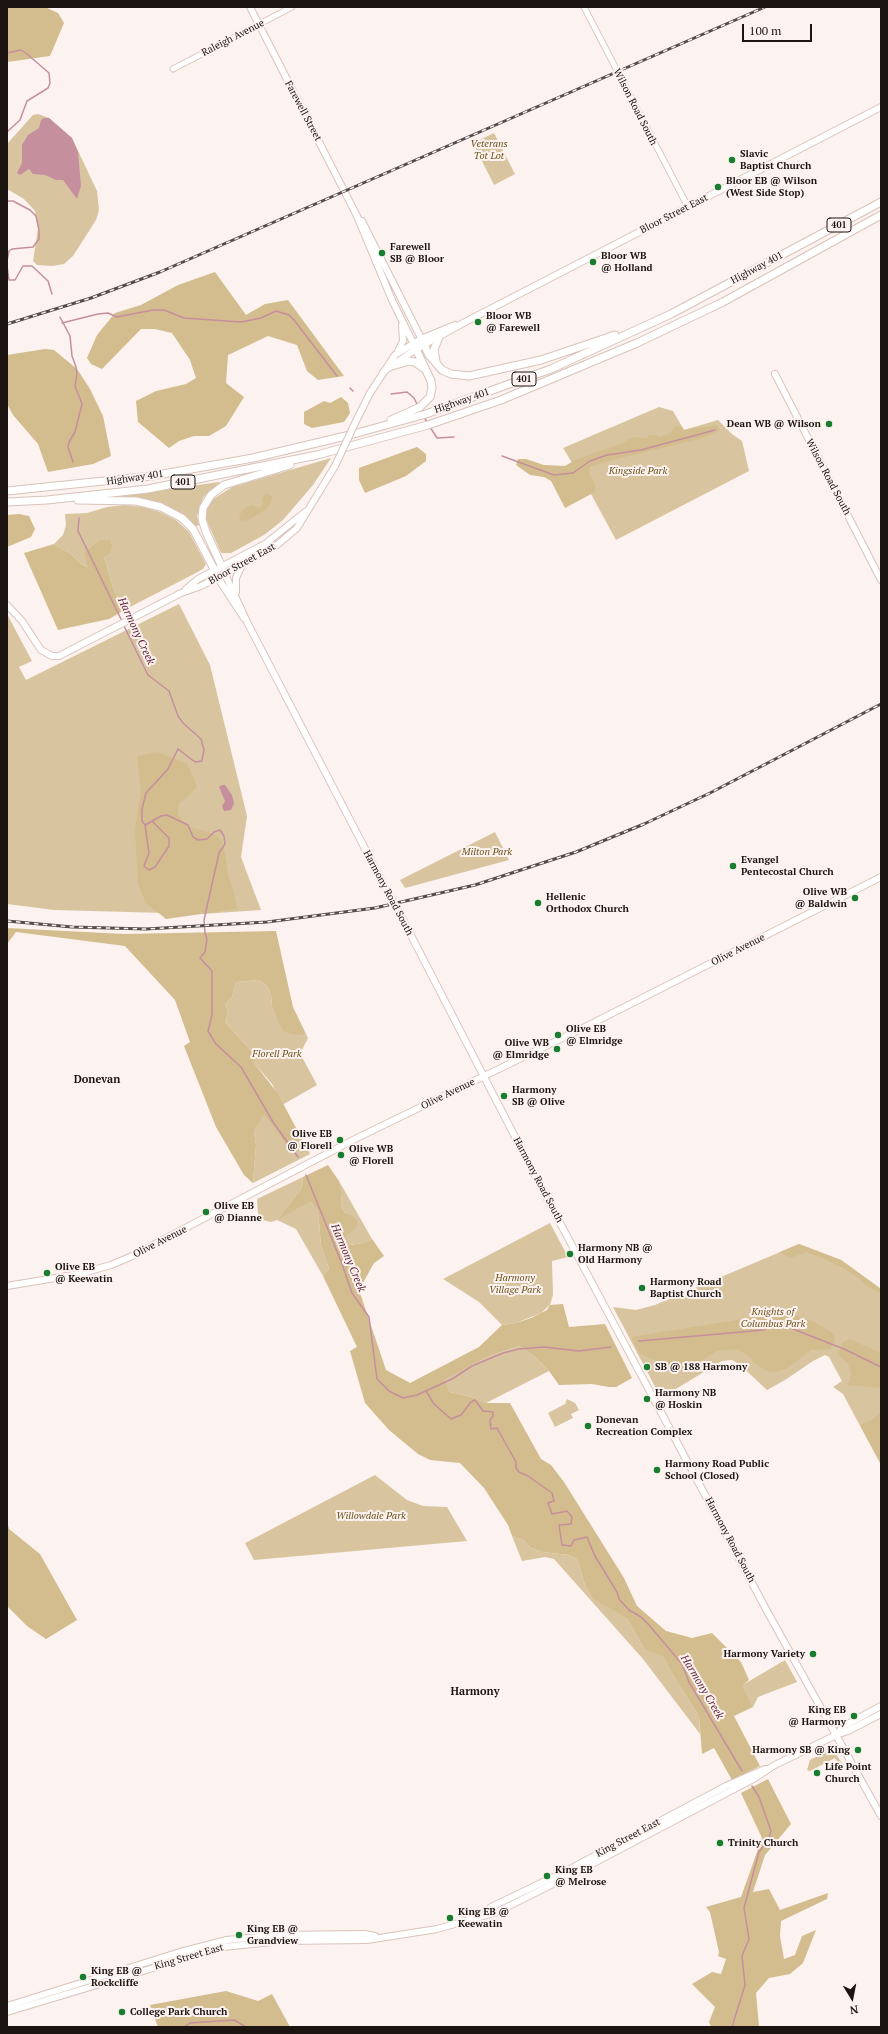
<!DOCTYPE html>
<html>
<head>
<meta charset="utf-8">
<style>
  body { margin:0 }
  #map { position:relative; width:888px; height:2034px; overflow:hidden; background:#fcf2ef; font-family:"PT Serif",serif }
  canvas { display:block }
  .frame { position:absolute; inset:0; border:8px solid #1b1411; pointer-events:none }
  .north { position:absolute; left:832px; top:1978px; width:40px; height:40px; -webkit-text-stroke:3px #fcf2ef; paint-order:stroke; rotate:170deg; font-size:11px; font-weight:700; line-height:16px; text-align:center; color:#1b1411 }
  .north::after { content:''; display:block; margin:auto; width:14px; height:18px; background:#1b1411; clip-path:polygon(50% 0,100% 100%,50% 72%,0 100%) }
  .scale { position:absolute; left:742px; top:24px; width:70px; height:18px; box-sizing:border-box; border:2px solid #1b1411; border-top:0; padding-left:5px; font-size:12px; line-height:14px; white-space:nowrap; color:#1b1411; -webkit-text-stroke:3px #fcf2ef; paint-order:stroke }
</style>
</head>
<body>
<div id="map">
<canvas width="888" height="2034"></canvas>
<div class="frame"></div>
<div class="north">N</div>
<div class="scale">100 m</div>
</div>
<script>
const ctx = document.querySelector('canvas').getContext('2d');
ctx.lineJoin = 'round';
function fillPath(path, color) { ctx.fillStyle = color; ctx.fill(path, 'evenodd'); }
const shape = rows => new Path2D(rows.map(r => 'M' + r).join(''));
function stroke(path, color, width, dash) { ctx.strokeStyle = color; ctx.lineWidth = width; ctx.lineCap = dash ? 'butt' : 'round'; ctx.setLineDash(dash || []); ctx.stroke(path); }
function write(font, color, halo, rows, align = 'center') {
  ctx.font = font + ' "PT Serif",serif'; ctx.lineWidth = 4; ctx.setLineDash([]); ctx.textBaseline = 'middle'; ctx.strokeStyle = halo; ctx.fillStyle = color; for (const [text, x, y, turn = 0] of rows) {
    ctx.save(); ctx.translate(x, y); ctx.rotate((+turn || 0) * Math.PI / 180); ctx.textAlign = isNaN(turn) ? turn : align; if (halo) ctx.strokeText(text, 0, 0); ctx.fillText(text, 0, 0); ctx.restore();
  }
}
fillPath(shape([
  [38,114,49,118,72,138,97,191,99,210,96,220,73,256,64,264,52,266,37,265,33,261,38,229,35,211,24,199,7,189,7,144,33,115],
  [494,133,515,174,494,185,473,143],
  [659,407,673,411,684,430,718,420,732,434,742,441,749,471,616,540,591,494,563,448],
  [331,458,313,485,283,520,264,535,231,553,221,553,205,517,207,508,212,500,232,487],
  [219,482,220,484,209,491,203,498,197,516,199,525,195,527,176,511,160,503,144,499,124,498,122,496],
  [125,505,143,507,160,512,176,520,189,532,206,564,203,569,192,575,128,608,118,599,113,587,104,557,110,553,89,567,81,564,71,554,54,544,63,535,66,525,65,514,87,513,107,507],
  [179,604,210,665,247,816,241,857,261,910,202,914,54,910,7,904,7,614,32,661,19,667,26,680],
  [495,832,509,860,405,888,400,880],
  [259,980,267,986,271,995,272,1006,291,1032,301,1036,306,1034,308,1038,302,1050,302,1057,317,1085,282,1105,272,1084,255,1064,251,1051,225,1022,228,1013,225,1004,232,997,236,982],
  [264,1113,288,1148,310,1154,253,1183,256,1145,254,1132],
  [303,1177,302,1188,278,1219,311,1202,318,1211,321,1245,329,1269,323,1276,296,1229,277,1220,271,1222,259,1219,258,1214,257,1199],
  [339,1181,372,1239,363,1243,350,1245,343,1244,340,1240,345,1213,341,1206,342,1193],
  [550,1223,568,1257,552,1261,553,1295,550,1305,541,1313,516,1323,502,1325,479,1302,443,1279],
  [799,1244,841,1260,881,1289,881,1465,843,1394,833,1387,842,1381,829,1357,825,1355,813,1361,785,1380,767,1390,739,1364,732,1360,722,1361,661,1398,613,1307,636,1310,655,1305],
  [519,1346,534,1356,549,1371,486,1403,472,1397,450,1392,443,1380,489,1356],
  [567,1399,575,1403,579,1410,571,1414,573,1418,555,1427,548,1413,565,1404],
  [375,1475,407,1500,423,1506,447,1507,467,1541,254,1560,245,1543],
  [512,1536,523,1540,531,1548,542,1552,569,1555,577,1559,585,1585,593,1597,627,1619,645,1650,664,1656,674,1677,699,1716,700,1734,643,1659,554,1559,545,1557,522,1561],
  [785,1660,797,1682,758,1697,753,1707,741,1686],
  [829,1750,834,1751,845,1768,844,1770,841,1769,835,1758,810,1771,807,1770,810,1760]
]), '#d8c59f');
fillPath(shape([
  [7,7,45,7,58,13,64,23,50,56,7,62],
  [215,272,246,315,265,304,288,300,344,376,318,380,307,371,297,345,268,336,228,355,226,383,244,397,226,426,209,436,194,436,179,441,169,448,138,422,136,401,156,391,186,384,196,378,190,360,172,333,155,329,141,329,102,369,91,364,87,358,97,335,115,313,141,305,178,285],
  [45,349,54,350,77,369,90,389,103,416,111,456,93,464,48,472,38,444,13,415,7,404,7,355],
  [341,397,348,403,350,413,344,422,312,428,304,424,304,412,324,401,330,403],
  [716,425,720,430,700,439,620,458,590,467,589,473,595,485,595,492,565,508,551,481,544,477,530,475,516,465,518,459,526,459,544,465,565,466,575,460,622,443,633,437,648,438,649,435,655,435,659,437,669,434,676,426,682,427,684,430],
  [417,447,426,454,426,461,406,476,365,493,359,480,359,468],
  [266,494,272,496,271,502,266,510,248,520,241,521,239,518,242,510,251,505,259,508,263,505,262,498],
  [19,514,29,516,35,529,31,537,7,547,7,515],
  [100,540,110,540,112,546,110,553,104,557,113,587,118,599,128,608,109,619,58,630,24,553,54,544,71,554,81,564,88,567,84,553],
  [158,752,187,764,197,787,179,804,177,814,188,826,216,835,223,843,229,879,234,893,237,909,166,919,146,903,138,884,135,830,141,791,137,756],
  [7,928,124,934,276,931,293,1007,306,1034,301,1036,283,1031,272,1006,271,995,267,986,259,980,236,982,232,997,225,1004,228,1013,225,1022,251,1051,255,1064,278,1094,310,1154,288,1148,264,1114,254,1132,256,1145,253,1183,244,1175,216,1127,184,1046,190,1042,175,1000,125,946,16,932,7,944],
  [328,1165,339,1181,342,1193,341,1206,345,1213,354,1217,357,1221,357,1226,354,1230,340,1240,343,1244,350,1245,363,1243,372,1239,384,1256,374,1263,359,1290,386,1370,410,1383,479,1347,502,1325,516,1323,531,1318,547,1310,550,1305,563,1304,569,1327,605,1324,632,1378,616,1387,609,1387,592,1384,559,1385,549,1371,534,1356,519,1346,489,1356,444,1380,450,1392,472,1397,486,1403,510,1403,541,1459,551,1465,564,1482,624,1578,637,1606,666,1631,692,1638,712,1633,741,1662,749,1680,742,1686,753,1707,734,1716,760,1766,732,1780,714,1748,702,1754,699,1716,674,1677,664,1657,645,1650,627,1619,593,1598,585,1585,577,1559,569,1555,542,1552,531,1548,523,1540,512,1536,508,1525,484,1488,460,1463,430,1460,418,1454,389,1430,365,1403,350,1351,357,1347,323,1276,329,1269,321,1245,318,1211,311,1202,277,1220,302,1188,303,1177],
  [799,1244,841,1260,881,1289,881,1293,866,1286,859,1278,843,1268,824,1259,806,1252,791,1258,780,1252],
  [775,1311,786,1312,816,1323,834,1334,835,1341,830,1349,811,1350,786,1369,775,1372,767,1371,757,1365,746,1354,737,1349,717,1351,686,1370,680,1371,639,1353,631,1337,749,1318],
  [849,1339,881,1353,881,1388,846,1385,850,1381,851,1373,848,1364,838,1354,843,1342],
  [881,1412,881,1464,860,1425,872,1420],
  [7,1522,9,1529,40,1554,77,1620,46,1639,27,1626,7,1606],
  [768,1779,791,1824,765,1855,753,1892,769,1889,780,1910,828,1893,827,1899,781,1921,780,1936,784,1959,795,1955,802,1936,816,1930,803,1963,790,1974,769,1978,756,1993,759,2027,711,2027,709,2022,715,2007,692,1984,712,1972,721,1974,726,1959,718,1956,719,1952,710,1912,706,1907,741,1897,762,1838,741,1793],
  [226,1991,258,2001,272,1994,290,2027,158,2027,150,2005]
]), '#d3bc8d');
fillPath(shape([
  [44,118,49,118,72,138,78,152,81,186,77,199,63,180,56,180,45,175,33,174,29,169,20,175,17,173,22,163,22,145,28,135,39,128,41,120],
  [222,785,225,785,232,795,234,804,231,810,224,811,222,806,225,801,219,787]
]), '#c58f9e');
stroke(shape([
  [7,53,21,50,27,54,49,73,50,83,48,88,27,101,20,120,7,132],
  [7,201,13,201,30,210,36,216,39,230,39,239,33,247,12,249,9,251,7,261],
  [7,266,9,280,15,280,23,266,32,266,48,281,52,294],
  [60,317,70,336,72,356,76,367,77,374,75,386,82,404,75,432,69,442,68,447,73,462],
  [62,323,98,314,108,313,117,317,153,310,164,310,184,318,241,322,261,318,276,311,289,315,294,320,337,376],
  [350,388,353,391],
  [391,394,407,392,414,398,418,406],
  [423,416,428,423],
  [430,427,437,438,454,437],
  [502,456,554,475,573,473,590,461,607,455,641,450,715,430],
  [79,518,78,531,122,621],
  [123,624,148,675,169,691,178,716,183,723,201,739,204,750,202,761,195,762,178,749,168,769,146,793,142,809,142,821,145,825],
  [145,825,161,816,167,815,188,825,193,837,198,840,207,839,214,832,220,830,224,836,225,844,219,853,204,920,205,933,207,939,205,952,200,958,212,971,212,1015,208,1031,216,1044,241,1067,273,1122,298,1157],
  [145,825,149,853,144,866,149,870,155,867,169,846,169,838,153,822],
  [306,1175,342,1264,352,1293,369,1317,377,1379,389,1391,403,1398,417,1395,452,1379,472,1366,503,1353,519,1349,544,1347,579,1351,611,1347],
  [639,1341,764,1330,769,1326,775,1324,783,1325,844,1349,881,1367],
  [426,1391,434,1404,451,1419,461,1415,471,1402,475,1400,483,1411,493,1412,493,1416,490,1420,491,1429,497,1428,516,1462,516,1468,519,1472,528,1476,552,1493,554,1501,548,1503,552,1514,567,1511,572,1517,571,1524,559,1525,562,1545,571,1546,574,1540,587,1537,595,1556,617,1592,619,1599,629,1610,641,1617,649,1625,682,1664,689,1682,742,1771],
  [184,2027,190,2023,234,2020,246,2027],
  [732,2027,745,1985,742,1956,749,1939,744,1908,759,1852,769,1839,771,1831,759,1797,752,1786]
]), '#c58f9e', 1.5);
const minor = shape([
  [584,7,688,207],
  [173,69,292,7]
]);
const major = shape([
  [250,7,357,216,392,300,416,349],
  [362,221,423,342],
  [398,351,403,341,402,325],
  [383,372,416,349,467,321,881,107],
  [775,374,881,580],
  [357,419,370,393,395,355,421,339,455,325],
  [224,572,247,622,386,889],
  [216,575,244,618],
  [186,589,198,579,265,544,305,512],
  [236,592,236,578,241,567],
  [7,605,22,621,41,650,52,656,59,656,181,593,201,586,225,574,277,545,297,528,335,466],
  [401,916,543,1191,767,1611,881,1816],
  [7,1286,79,1274,111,1265,130,1257,357,1138,589,1025,881,877],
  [836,1735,848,1731,881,1714],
  [485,1914,491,1907,570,1869,726,1786,765,1769],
  [7,2006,180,1952,227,1940,278,1935,365,1934,375,1936],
  [7,2012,223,1947,282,1941,367,1940,437,1929,497,1912,573,1874,755,1778,773,1766,836,1735,844,1726,881,1706]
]);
const highway = shape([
  [424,345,429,355,442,370,451,374,469,376,541,360,615,335],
  [436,361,434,350,439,337],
  [392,366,409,361,415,362,423,368],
  [391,420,420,407,430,397,432,388,431,381,416,349],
  [7,491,152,476,253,458,350,435,426,414,551,369,671,314,881,202],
  [78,500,136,501,161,507,182,518,193,529,215,571],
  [7,502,47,500,148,489,317,455,428,425,501,400,637,343,723,302,881,215],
  [222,567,206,532,202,519,203,508,211,495,224,485,290,465]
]);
stroke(minor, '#d9c3ba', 7);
stroke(major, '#d9c3ba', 8);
stroke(highway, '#d9c3ba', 9);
stroke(minor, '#fff', 5);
stroke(major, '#fff', 6);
stroke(highway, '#fff', 7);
const rail = shape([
  [7,324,91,298,160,272,765,7],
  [7,921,72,927,146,929,267,922,375,908,475,885,576,852,644,824,710,793,881,704]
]);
stroke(rail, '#534c49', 3);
stroke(rail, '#fcf2ef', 1.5, [4.5]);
const majorBridge = shape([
  [335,466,357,419],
  [386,889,401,916]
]);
stroke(majorBridge, '#d9c3ba', 8, []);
stroke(majorBridge, '#fff', 6);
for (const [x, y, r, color] of [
  [732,160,4,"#197d30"],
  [718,187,4,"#197d30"],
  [382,253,4,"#197d30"],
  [593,262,4,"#197d30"],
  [478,322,4,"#197d30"],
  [829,424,4,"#197d30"],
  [733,866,4,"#197d30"],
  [855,898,4,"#197d30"],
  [538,903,4,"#197d30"],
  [558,1035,4,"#197d30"],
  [557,1049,4,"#197d30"],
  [504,1096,4,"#197d30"],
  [340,1140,4,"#197d30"],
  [341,1155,4,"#197d30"],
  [206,1212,4,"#197d30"],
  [570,1254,4,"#197d30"],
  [47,1273,4,"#197d30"],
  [642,1288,4,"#197d30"],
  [647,1367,4,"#197d30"],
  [647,1399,4,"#197d30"],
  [588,1426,4,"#197d30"],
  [657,1470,4,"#197d30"],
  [813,1654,4,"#197d30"],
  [854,1716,4,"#197d30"],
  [858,1750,4,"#197d30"],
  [817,1773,4,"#197d30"],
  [720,1843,4,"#197d30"],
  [547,1876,4,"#197d30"],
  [450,1918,4,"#197d30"],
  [239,1935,4,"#197d30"],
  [83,1977,4,"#197d30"],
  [122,2012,4,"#197d30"]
]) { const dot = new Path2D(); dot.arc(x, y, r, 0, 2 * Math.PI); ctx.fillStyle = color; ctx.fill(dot); stroke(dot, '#fcf2ef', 1.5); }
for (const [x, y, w] of [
  [839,225,24],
  [524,379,24],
  [183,482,24]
]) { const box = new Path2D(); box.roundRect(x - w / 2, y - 7, w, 14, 3); ctx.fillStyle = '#fcf2ef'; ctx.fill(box); stroke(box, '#1b1411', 1); }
write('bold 9px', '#1b1411', null, [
  ["401",839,225],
  ["401",524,379],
  ["401",183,482]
]);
write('10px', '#1b1411', '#fcf2ef', [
  ["Raleigh Avenue",233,38,-27],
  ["Wilson Road South",635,107,63],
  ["Farewell Street",303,111,62],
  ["Bloor Street East",674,214,-27],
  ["Highway 401",757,268,-28],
  ["Highway 401",462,401,-19],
  ["Wilson Road South",828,477,62],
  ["Highway 401",135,478,-8],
  ["Bloor Street East",242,564,-29],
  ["Harmony Road South",388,893,62],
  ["Olive Avenue",738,950,-27],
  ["Olive Avenue",448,1094,-26],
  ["Harmony Road South",538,1180,62],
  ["Olive Avenue",160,1242,-27],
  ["Harmony Road South",730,1540,62],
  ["King Street East",628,1838,-28],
  ["King Street East",189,1957,-16]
]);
write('italic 10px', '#6a521b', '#fcf2ef', [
  ["Veterans",489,144],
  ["Tot Lot",489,156],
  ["Kingside Park",638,471],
  ["Milton Park",487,852],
  ["Florell Park",277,1054],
  ["Harmony",515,1278],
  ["Village Park",515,1290],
  ["Knights of",773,1312],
  ["Columbus Park",773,1324],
  ["Willowdale Park",371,1516]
]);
write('bold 10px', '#1b1411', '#fcf2ef', [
  ["Slavic",740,154],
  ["Baptist Church",740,166],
  ["Bloor EB @ Wilson",726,181],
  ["(West Side Stop)",726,193],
  ["Farewell",390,247],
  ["SB @ Bloor",390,259],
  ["Bloor WB",601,256],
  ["@ Holland",601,268],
  ["Bloor WB",486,316],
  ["@ Farewell",486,328],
  ["Dean WB @ Wilson",821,424,"right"],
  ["Evangel",741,860],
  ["Pentecostal Church",741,872],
  ["Olive WB",847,892,"right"],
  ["@ Baldwin",847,904,"right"],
  ["Hellenic",546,897],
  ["Orthodox Church",546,909],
  ["Olive EB",566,1029],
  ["@ Elmridge",566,1041],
  ["Olive WB",549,1043,"right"],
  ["@ Elmridge",549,1055,"right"],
  ["Harmony",512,1090],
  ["SB @ Olive",512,1102],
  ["Olive EB",332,1134,"right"],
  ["@ Florell",332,1146,"right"],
  ["Olive WB",349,1149],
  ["@ Florell",349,1161],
  ["Olive EB",214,1206],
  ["@ Dianne",214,1218],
  ["Harmony NB @",578,1248],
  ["Old Harmony",578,1260],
  ["Olive EB",55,1267],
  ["@ Keewatin",55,1279],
  ["Harmony Road",650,1282],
  ["Baptist Church",650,1294],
  ["SB @ 188 Harmony",655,1367],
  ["Harmony NB",655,1393],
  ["@ Hoskin",655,1405],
  ["Donevan",596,1420],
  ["Recreation Complex",596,1432],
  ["Harmony Road Public",665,1464],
  ["School (Closed)",665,1476],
  ["Harmony Variety",805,1654,"right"],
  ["King EB",846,1710,"right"],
  ["@ Harmony",846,1722,"right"],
  ["Harmony SB @ King",850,1750,"right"],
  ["Life Point",825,1767],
  ["Church",825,1779],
  ["Trinity Church",728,1843],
  ["King EB",555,1870],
  ["@ Melrose",555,1882],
  ["King EB @",458,1912],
  ["Keewatin",458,1924],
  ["King EB @",247,1929],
  ["Grandview",247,1941],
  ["King EB @",91,1971],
  ["Rockcliffe",91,1983],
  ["College Park Church",130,2012]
], 'left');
write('italic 11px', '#63223a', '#fcf2ef', [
  ["Harmony Creek",136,631,65],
  ["Harmony Creek",348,1258,67],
  ["Harmony Creek",702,1687,59]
]);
write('bold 11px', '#1b1411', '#fcf2ef', [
  ["Donevan",97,1080],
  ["Harmony",475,1692]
]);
</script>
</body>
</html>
